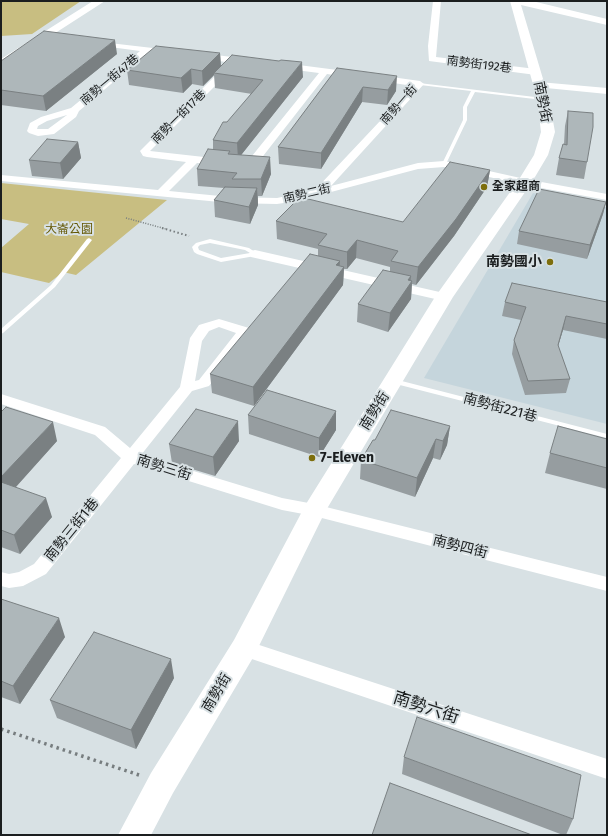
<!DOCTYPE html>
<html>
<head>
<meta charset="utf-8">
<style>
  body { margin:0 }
  #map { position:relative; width:608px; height:836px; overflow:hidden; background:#d8e1e4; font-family:"Fira Sans",sans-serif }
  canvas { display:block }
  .frame { position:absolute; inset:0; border:2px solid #1b1e1f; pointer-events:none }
</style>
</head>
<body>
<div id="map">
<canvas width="608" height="836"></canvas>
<div class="frame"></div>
</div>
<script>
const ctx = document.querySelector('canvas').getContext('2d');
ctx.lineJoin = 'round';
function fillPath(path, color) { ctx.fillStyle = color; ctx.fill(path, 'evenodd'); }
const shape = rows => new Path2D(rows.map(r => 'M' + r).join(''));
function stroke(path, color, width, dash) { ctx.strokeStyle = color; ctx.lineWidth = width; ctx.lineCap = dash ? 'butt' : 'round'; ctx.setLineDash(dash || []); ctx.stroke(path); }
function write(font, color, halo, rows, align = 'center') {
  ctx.font = font + ' "Fira Sans","Noto Sans TC",sans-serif'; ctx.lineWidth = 4; ctx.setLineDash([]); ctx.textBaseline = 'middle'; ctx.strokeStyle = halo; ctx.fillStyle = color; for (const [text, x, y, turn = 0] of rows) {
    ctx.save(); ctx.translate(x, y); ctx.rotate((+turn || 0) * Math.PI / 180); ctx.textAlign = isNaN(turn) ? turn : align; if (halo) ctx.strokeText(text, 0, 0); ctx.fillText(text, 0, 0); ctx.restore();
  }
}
fillPath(shape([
  [533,193,607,207,607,424,424,378]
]), '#c5d5dc');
fillPath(shape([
  [1,1,81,1,32,34,1,36],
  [1,183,167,200,76,275,63,272,49,283,1,272,1,248,29,224,1,219]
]), '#c8be81');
stroke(shape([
  [126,218,166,229]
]), '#777d7f', 1.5, [1, 1.5]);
stroke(shape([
  [162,228,189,236]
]), '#777d7f', 2, [1.5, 2.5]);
stroke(shape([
  [1,729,139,775]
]), '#777d7f', 3.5, [2.5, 4]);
fillPath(shape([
  [419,83,543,98,545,99,543,100,475,92,467,107,467,120,446,164,444,165,442,164,463,120,463,107,471,91,420,85,419,85,419,83],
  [89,238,92,240,55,287,3,333,1,334,1,329,51,285,87,239,89,238],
  [210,239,249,248,258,254,255,256,221,262,197,254,194,252,192,247,196,243,210,239],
  [210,243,245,250,250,253,221,258,199,250,198,247,200,245,210,243],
  [392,379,394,379,607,434,607,438,392,383,391,381,392,379]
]), '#fff');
fillPath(shape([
  [433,1,441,1,436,57,536,69,540,72,536,75,429,61,428,46,433,1],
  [92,41,170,50,174,52,170,54,149,52,79,111,76,117,54,134,38,136,29,133,27,131,30,123,41,117,71,108,140,51,95,45,92,45,92,41],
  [67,115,48,129,37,129,38,126,47,121,67,115],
  [200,53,248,59,252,62,248,65,197,58,197,54,200,53],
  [283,63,353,72,357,75,353,78,327,74,260,160,254,164,240,167,197,163,169,191,230,197,277,198,315,190,413,86,374,80,373,78,377,75,420,81,424,84,331,186,418,163,444,161,525,179,607,194,607,200,525,185,444,167,418,169,297,201,277,204,230,203,1,181,1,175,158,190,186,162,147,157,143,156,140,151,225,66,228,65,231,66,231,70,150,151,240,161,247,160,252,156,319,73,280,68,280,64,283,63],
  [539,82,607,88,607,94,536,87,535,85,539,82],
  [255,250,444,293,450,297,444,301,251,257,249,254,251,251,255,250],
  [219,319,249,328,251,331,209,386,192,391,141,455,282,498,314,504,607,577,607,591,314,516,282,510,134,464,46,574,23,586,9,588,1,586,1,572,9,574,19,572,34,564,121,458,95,435,1,404,1,394,105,427,130,448,180,387,190,338,199,325,219,319],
  [219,327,236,333,199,380,195,381,202,341,209,331,219,327],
  [244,640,607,759,607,779,237,654,234,648,237,642,244,640]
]), '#fff');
fillPath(shape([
  [93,1,105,1,1,68,1,59,93,1],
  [510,1,532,1,607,19,607,25,521,5,549,99,555,132,548,155,532,182,453,297,325,512,254,656,173,793,151,835,118,835,151,773,234,640,306,504,435,297,518,181,534,155,541,132,537,99,510,1]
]), '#fff');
fillPath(shape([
  [220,53,221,66,303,77,241,155,271,174,262,196,258,196,258,205,250,224,215,217,214,200,224,188,198,186,197,169,213,150,213,140,252,94,215,88,214,75,203,86,192,84,183,93,129,85,127,70],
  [117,54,46,111,1,105,1,61],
  [337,68,396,91,387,105,362,102,321,169,279,164,278,147],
  [568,111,587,162,584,179,556,175,559,158,564,144,565,126],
  [78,142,81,158,63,179,32,176,29,160],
  [490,170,487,187,454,236,416,285,412,284,411,299,388,332,357,322,358,304,390,272,390,267,356,258,347,269,344,269,343,285,254,406,212,393,210,374,318,256,318,249,277,239,276,221,403,222],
  [606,202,603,214,587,259,517,244,519,231],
  [505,302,607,302,607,339,563,330,558,346,570,379,566,393,525,395,512,354,514,340,521,320,502,316],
  [1,411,57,441,16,487,52,517,20,554,1,547],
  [248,415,336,430,319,457,249,434],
  [450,426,447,445,440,460,433,458,415,497,360,479,361,460,375,440],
  [607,439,607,489,545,473,550,453],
  [239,441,215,476,172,463,169,444],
  [1,599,65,637,20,704,1,697],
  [174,678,136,749,57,718,50,700],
  [404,757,573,819,566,835,563,835,402,774]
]), '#969da0');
fillPath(shape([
  [115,40,117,54,46,111,43,96],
  [220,53,221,68,214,73,214,75,203,86,202,71],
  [302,62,303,77,238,159,237,143],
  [191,69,192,84,183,93,181,78],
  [397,76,396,91,387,105,388,90],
  [363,87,362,102,321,169,321,153],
  [78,142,81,158,63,179,60,163],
  [270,157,271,174,262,196,261,179],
  [490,170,487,187,454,236,416,285,418,267],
  [257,188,258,205,250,224,249,207],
  [606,202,603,214,587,259,590,245],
  [357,240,356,258,347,269,347,252],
  [340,261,339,273,344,267,343,285,254,406,253,387,336,265],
  [411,276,410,285,412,281,411,299,388,332,390,313,408,280],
  [566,316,563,330,554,359,558,345],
  [336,411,336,430,319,457,319,438],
  [238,421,239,441,215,476,213,457],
  [53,422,57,441,4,500,1,490,1,477],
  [450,426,447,445,440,460,443,441],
  [436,439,433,458,415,497,417,478],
  [46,498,52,517,20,554,14,535],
  [59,618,65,637,20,704,13,686],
  [171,659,174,678,136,749,131,730]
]), '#7a8082');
const building = shape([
  [44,31,115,40,43,96,1,90,1,61,44,31],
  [156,46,220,53,202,71,191,69,181,78,127,70,156,46],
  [232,55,279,61,281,60,302,62,237,143,213,140,223,122,227,122,263,80,214,73,232,55],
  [337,68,397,76,388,90,363,87,321,153,278,147,337,68],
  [568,111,593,113,593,127,587,162,559,158,563,144,567,145,568,111],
  [47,139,78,142,60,163,29,160,47,139],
  [208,149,230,151,228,154,270,157,261,179,232,179,237,173,197,169,208,149],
  [450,162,490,170,456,219,418,267,391,261,398,251,357,240,347,252,318,245,327,234,276,221,300,197,403,222,450,162],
  [225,187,257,188,249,207,214,200,225,187],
  [539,189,606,202,590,245,519,231,539,189],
  [310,254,340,261,336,265,344,267,253,387,210,374,310,254],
  [383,270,411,276,408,280,412,281,390,313,358,304,383,270],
  [512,283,607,302,607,324,566,316,558,345,570,379,528,381,514,340,526,307,505,302,512,283],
  [267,390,336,411,319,438,248,415,267,390],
  [6,407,53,422,1,477,1,411,2,411,6,407],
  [196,409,238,421,213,457,169,444,196,409],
  [391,410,450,426,443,441,436,439,417,478,361,460,373,440,375,440,391,410],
  [558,426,607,439,607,468,550,453,558,426],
  [1,482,46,498,14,535,1,530,1,482],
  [1,599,59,618,13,686,1,681,1,599],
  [94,632,171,659,131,730,50,700,94,632],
  [417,717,581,775,573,819,404,757,417,717],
  [390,783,532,835,372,835,390,783]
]);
fillPath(building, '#aeb7ba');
stroke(building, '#7a8082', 1);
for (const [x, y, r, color] of [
  [484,187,4,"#7d6e0c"],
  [550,262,4,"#7d6e0c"],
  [312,458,4,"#7d6e0c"]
]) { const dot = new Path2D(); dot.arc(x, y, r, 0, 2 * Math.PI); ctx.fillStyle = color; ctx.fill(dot); stroke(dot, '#d8e1e4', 1.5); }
write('12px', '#1b1e1f', '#d8e1e4', [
  ["南勢街192巷",479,65,7],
  ["南勢一街47巷",110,80,-40],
  ["南勢一街",399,105,-49],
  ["南勢一街17巷",179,117,-45],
  ["南勢二街",307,194,-13]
]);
write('bold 12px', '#1b1e1f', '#d8e1e4', [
  ["全家超商",492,187]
], 'left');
write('12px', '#645805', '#d8e1e4', [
  ["大崙公園",69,230]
]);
write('14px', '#1b1e1f', '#d8e1e4', [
  ["南勢街",542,102,79],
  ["南勢街221巷",500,408,15],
  ["南勢街",375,411,-58],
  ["南勢三街",164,468,17],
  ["南勢三街1巷",72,530,-51],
  ["南勢四街",460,547,14],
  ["南勢街",217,693,-59]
]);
write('bold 14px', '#1b1e1f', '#d8e1e4', [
  ["南勢國小",542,262],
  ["7-Eleven",320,458,"left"]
], 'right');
write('17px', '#1b1e1f', '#d8e1e4', [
  ["南勢六街",426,708,18]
]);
</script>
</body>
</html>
